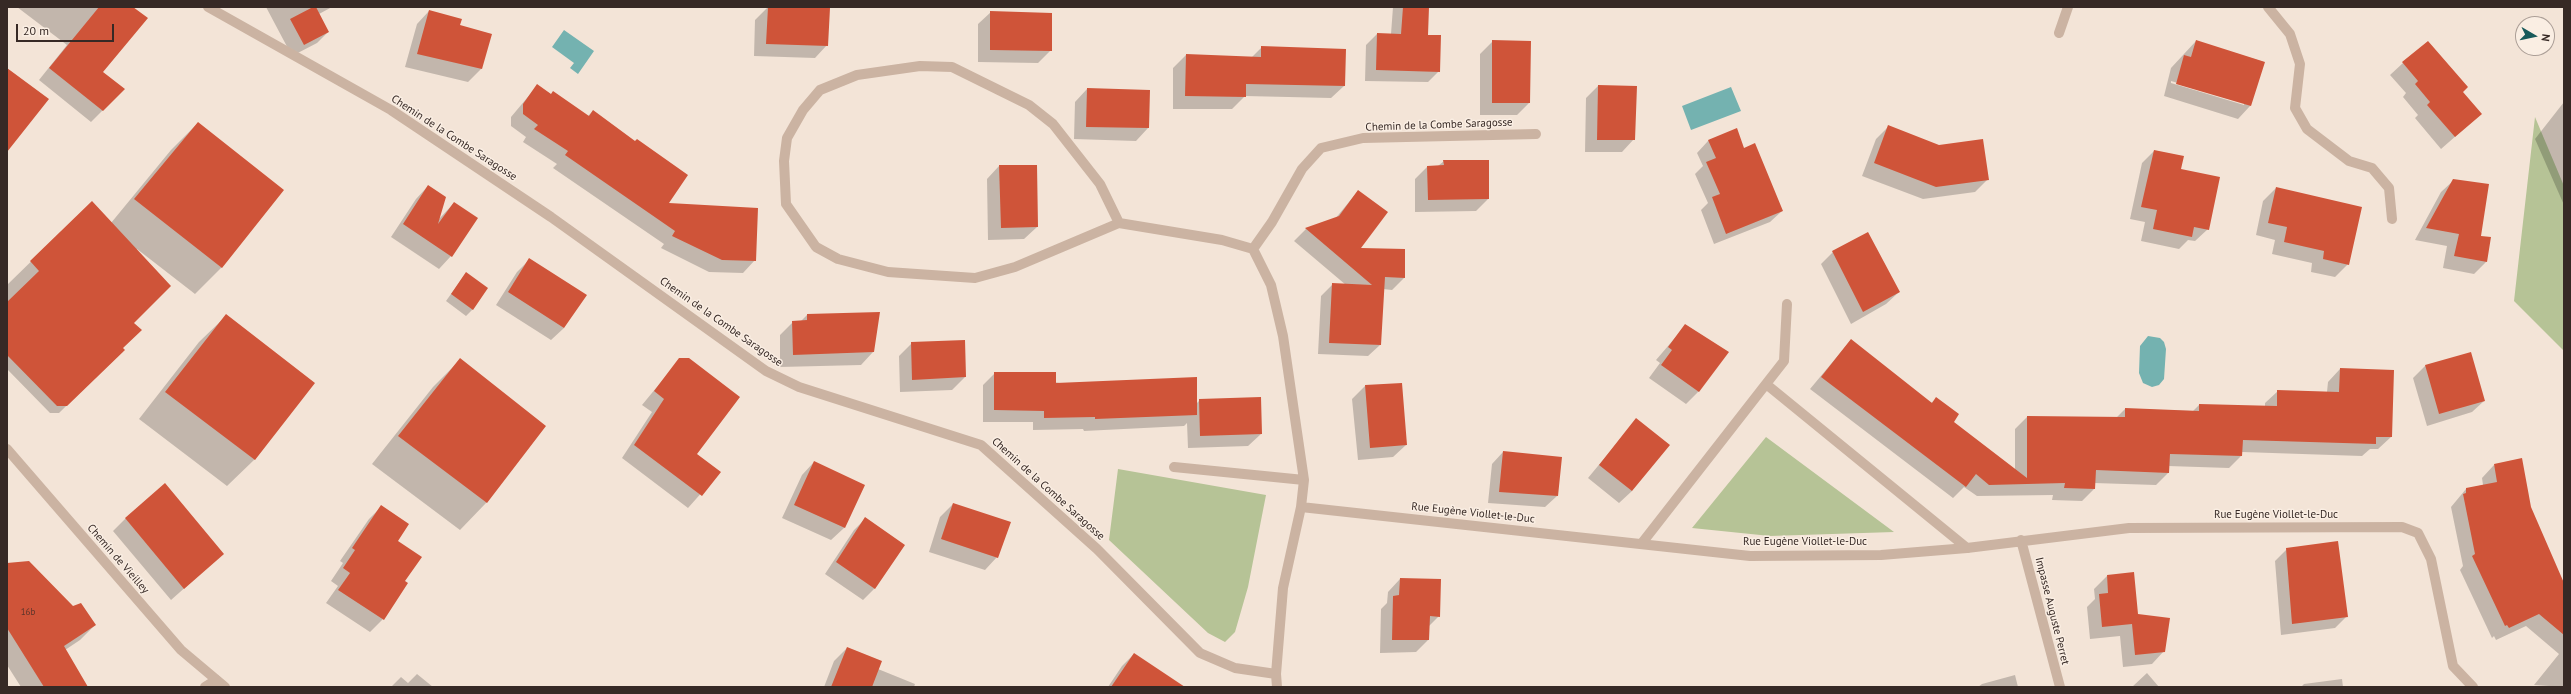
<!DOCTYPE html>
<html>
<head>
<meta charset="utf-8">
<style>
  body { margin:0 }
  #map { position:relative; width:2571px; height:694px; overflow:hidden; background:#f3e4d7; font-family:"PT Sans",sans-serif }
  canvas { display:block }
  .frame { position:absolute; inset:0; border:8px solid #362925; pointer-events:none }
  .north { position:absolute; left:2515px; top:16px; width:40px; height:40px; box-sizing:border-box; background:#faeee3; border:1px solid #ac9f97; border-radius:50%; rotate:99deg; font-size:11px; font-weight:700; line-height:16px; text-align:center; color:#362925 }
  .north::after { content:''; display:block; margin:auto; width:14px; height:18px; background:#185a5a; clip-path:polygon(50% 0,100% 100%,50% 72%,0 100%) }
  .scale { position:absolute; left:16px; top:24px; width:98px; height:18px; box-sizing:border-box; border:2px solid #362925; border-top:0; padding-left:5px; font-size:12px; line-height:14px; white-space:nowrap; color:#362925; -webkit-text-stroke:3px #faeee3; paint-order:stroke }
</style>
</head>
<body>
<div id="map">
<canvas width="2571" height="694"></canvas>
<div class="frame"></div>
<div class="north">N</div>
<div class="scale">20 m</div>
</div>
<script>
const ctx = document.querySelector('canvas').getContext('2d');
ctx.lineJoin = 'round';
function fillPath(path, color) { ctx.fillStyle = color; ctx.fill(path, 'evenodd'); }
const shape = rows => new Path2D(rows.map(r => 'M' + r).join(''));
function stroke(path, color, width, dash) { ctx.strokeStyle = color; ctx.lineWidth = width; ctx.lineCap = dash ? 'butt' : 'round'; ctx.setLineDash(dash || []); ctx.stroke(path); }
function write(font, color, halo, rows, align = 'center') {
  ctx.font = font + ' "PT Sans",sans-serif'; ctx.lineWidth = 3; ctx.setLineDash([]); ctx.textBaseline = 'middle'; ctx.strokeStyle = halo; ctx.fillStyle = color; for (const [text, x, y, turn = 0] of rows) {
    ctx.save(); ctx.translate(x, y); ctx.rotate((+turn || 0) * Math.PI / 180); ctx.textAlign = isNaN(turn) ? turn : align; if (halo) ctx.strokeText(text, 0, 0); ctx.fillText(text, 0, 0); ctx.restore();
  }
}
fillPath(shape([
  [2535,117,2564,186,2564,351,2514,301],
  [1766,437,1894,532,1770,536,1692,528],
  [1118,469,1266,495,1248,587,1235,632,1225,642,1208,633,1109,540]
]), '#b6c396');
fillPath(shape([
  [564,30,594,51,578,74,570,68,574,63,552,47],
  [1731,87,1741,111,1691,130,1682,106],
  [2148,336,2160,338,2164,342,2166,349,2164,379,2159,385,2152,387,2143,383,2139,373,2140,346]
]), '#74b2b0');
fillPath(shape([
  [17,7,132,7,102,72,124,89,91,122,39,80,67,45],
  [266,7,332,7,319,14,328,32,317,43,292,56],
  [768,7,829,9,827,45,815,58,754,56,755,20],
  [1393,7,1428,7,1427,36,1439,71,1428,82,1365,81,1366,45,1377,34,1391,34],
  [429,11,459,26,491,34,481,69,468,82,405,67,417,24],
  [991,12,1051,50,1038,63,978,62,978,24],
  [1493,41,1529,103,1517,115,1480,115,1480,54],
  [2196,41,2264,62,2250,106,2238,119,2164,96,2171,68],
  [2171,81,2244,103,2244,105,2171,83],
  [1262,47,1344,86,1331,98,1245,96,1232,109,1173,109,1173,68,1186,55,1251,58],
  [2403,63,2462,92,2481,114,2441,149,2415,118,2418,115,2403,97,2406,93,2390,75],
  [537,86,588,116,593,111,634,142,667,204,755,260,743,273,709,272,661,248,664,244,553,168,557,164,523,142,526,137,511,126,511,117],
  [1598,86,1634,139,1622,152,1585,152,1586,98],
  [1087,89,1148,128,1136,141,1074,139,1075,102],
  [2564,102,2564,205,2535,139],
  [198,123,222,267,195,294,137,249,132,323,121,349,123,350,59,413,50,413,7,369,7,285,92,202,111,223,171,150],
  [1889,126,1988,179,1975,192,1923,199,1862,176,1876,139],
  [1736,130,1743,149,1782,211,1770,222,1714,244,1701,210,1708,203,1695,174,1703,166,1697,153,1708,141],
  [2154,151,2180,170,2208,229,2195,241,2188,240,2179,249,2141,241,2145,222,2130,219,2142,163],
  [1444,161,1488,199,1476,211,1415,212,1415,179,1427,167,1438,166],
  [999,166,1037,227,1024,239,988,240,987,179],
  [2454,180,2480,236,2486,262,2474,274,2443,268,2447,246,2415,240,2441,192],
  [428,186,439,219,454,203,451,256,439,269,391,237,416,199],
  [2276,188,2348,264,2335,277,2311,272,2312,263,2272,254,2275,240,2256,235,2263,201],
  [1358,191,1359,249,1404,250,1404,278,1392,290,1383,289,1380,345,1368,356,1318,354,1321,296,1333,284,1346,285,1294,241,1306,229,1335,219],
  [1833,252,1899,292,1886,304,1851,324,1821,264],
  [529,260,564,328,551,340,496,305,517,272],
  [466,273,473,309,466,316,446,301],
  [807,315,873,352,861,365,780,367,780,335,793,322,800,322],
  [226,316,313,383,254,460,227,486,139,419,199,342],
  [1686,325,1727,353,1698,392,1686,404,1649,378,1660,363,1656,360],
  [1851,340,1931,403,1937,398,1952,422,2015,470,2015,429,2027,417,2116,418,2125,409,2193,411,2199,405,2265,407,2265,403,2278,391,2327,392,2328,382,2340,369,2391,437,2378,449,2370,449,2362,456,2242,452,2241,456,2229,468,2168,466,2168,473,2156,485,2094,483,2094,489,2082,501,2052,500,2053,495,1977,496,1964,487,1953,498,1810,389],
  [912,343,965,377,952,390,900,392,899,356],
  [2470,353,2484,401,2472,412,2427,426,2413,378,2425,366],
  [680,359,696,454,720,472,688,508,622,458,652,412,642,405],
  [460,360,545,426,486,503,460,530,372,464,433,387],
  [995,373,1196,404,1200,400,1261,434,1248,446,1188,448,1187,423,1184,426,1084,431,1083,429,1033,430,1033,422,983,422,983,385],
  [1401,384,1406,445,1393,457,1358,460,1352,399,1365,386],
  [1636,420,1632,491,1619,503,1588,478],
  [1503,452,1557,496,1545,507,1488,503,1492,464],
  [814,462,864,485,844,528,831,540,782,518,802,475],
  [2494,465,2530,507,2564,598,2564,687,2534,685,2559,654,2526,626,2496,640,2494,636,2492,638,2460,570,2463,566,2451,507,2466,489,2483,485,2482,478],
  [953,504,997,557,985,570,929,552,940,517],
  [382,506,396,541,404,581,383,619,370,632,326,603,338,586,331,581,343,563,340,561,369,519],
  [126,518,223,554,171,600,113,531],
  [865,519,904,545,874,589,863,600,825,574,854,530],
  [2337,542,2346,617,2335,628,2281,635,2275,561,2287,549],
  [7,564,73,607,95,625,80,640,65,650,87,687,21,687,7,665],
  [2133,573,2137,615,2164,651,2152,664,2123,667,2120,636,2090,639,2087,607,2095,599,2094,589,2107,576],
  [1400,579,1439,616,1429,626,1428,640,1416,652,1380,653,1381,609,1387,603,1388,592],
  [847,648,878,669,915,684,914,687,824,687,834,661],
  [1134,654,1182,687,1108,687,1122,666],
  [2147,673,2159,687,2132,687],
  [417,674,433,687,391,687,401,677,408,683],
  [2015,675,2018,687,1978,687,1982,684],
  [2342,679,2343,687,2301,687,2304,684]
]), '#0003');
fillPath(shape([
  [99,7,133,7,148,18,103,72,125,89,103,111,49,68],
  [313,7,316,7,329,32,304,45,290,19],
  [768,7,830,8,828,46,766,44],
  [1403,7,1429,7,1428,35,1441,35,1440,72,1376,70,1377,33,1401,34],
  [429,10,462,19,460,25,492,34,482,69,417,54],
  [990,11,1052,13,1052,51,990,50],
  [1492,40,1531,41,1530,103,1492,103],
  [2196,40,2265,62,2251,106,2176,84,2184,55,2191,57],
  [2428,41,2468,87,2463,92,2482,114,2455,137,2427,105,2430,102,2415,84,2418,81,2402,62],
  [1261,46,1346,49,1345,86,1246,84,1246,97,1185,96,1186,54,1261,57],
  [7,68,49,99,7,152],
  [537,84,551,94,553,91,589,116,593,110,635,141,637,139,688,175,669,203,758,208,756,261,722,260,672,236,675,231,565,155,568,151,534,129,538,125,523,114,523,104],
  [1598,85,1637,86,1635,140,1597,140],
  [1087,88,1150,90,1149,128,1086,127],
  [198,122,284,190,222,268,134,199],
  [1888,125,1939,145,1983,139,1989,180,1936,187,1874,163],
  [1737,128,1744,148,1755,143,1783,211,1726,234,1712,197,1720,194,1706,162,1716,158,1708,140],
  [2154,150,2184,156,2181,169,2220,177,2209,230,2194,227,2192,237,2153,229,2157,210,2141,207],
  [1443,160,1489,160,1489,199,1428,200,1427,166,1444,165],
  [999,165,1037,165,1038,227,1001,228],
  [2453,179,2489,184,2481,236,2491,237,2487,262,2454,256,2459,234,2426,228],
  [428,185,446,197,438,224,454,202,478,218,452,257,403,224],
  [2276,187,2362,207,2349,265,2323,259,2324,251,2284,242,2287,227,2268,223],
  [1358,190,1388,212,1361,248,1405,249,1405,278,1385,277,1381,345,1329,343,1332,283,1372,285,1305,228,1339,216],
  [92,201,171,286,134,323,142,330,123,348,125,350,67,406,57,406,7,355,7,302,39,271,30,261],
  [1868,232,1900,292,1863,312,1832,251],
  [529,258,587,295,564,328,508,292],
  [466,272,488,288,473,310,451,294],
  [880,312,874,352,793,355,792,321,807,320,807,314],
  [226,314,315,383,255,460,165,392],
  [1685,324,1729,352,1699,392,1661,365,1672,350,1668,347],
  [1851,339,1932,403,1936,397,1959,414,1954,422,2027,478,2027,416,2125,417,2125,408,2199,411,2199,404,2277,406,2277,390,2339,392,2340,368,2394,370,2392,437,2376,437,2376,444,2243,440,2242,456,2170,454,2169,473,2096,470,2095,489,2064,488,2065,483,1989,485,1976,474,1966,487,1821,377],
  [965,340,966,377,912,380,911,342],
  [2471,352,2485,401,2439,414,2425,365],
  [460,358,546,426,487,503,398,436],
  [679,358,689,358,740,397,697,454,721,472,702,496,634,445,664,399,654,391],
  [994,372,1056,372,1056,383,1197,377,1197,415,1095,419,1095,417,1044,418,1044,411,994,410],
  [1402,383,1407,445,1370,448,1365,385],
  [1261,397,1262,434,1200,436,1199,399],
  [1636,418,1670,445,1632,491,1599,465],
  [1503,451,1562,457,1558,496,1499,492],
  [2522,458,2531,507,2564,583,2564,635,2539,614,2509,628,2507,625,2505,626,2472,556,2475,554,2463,494,2466,493,2466,488,2497,482,2494,464],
  [814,461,865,485,845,528,794,505],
  [165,483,224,554,184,589,125,518],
  [953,503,1011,522,998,558,941,539],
  [381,505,409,524,398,541,422,557,405,581,408,583,384,620,338,590,350,573,343,568,355,550,352,548],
  [865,517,905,545,875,589,836,562],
  [2338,541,2348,617,2292,624,2286,548],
  [29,561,73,606,81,603,96,625,64,646,88,687,44,687,7,628,7,563],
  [2134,572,2138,614,2170,618,2165,652,2135,655,2132,624,2102,627,2099,594,2108,593,2107,575],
  [1400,578,1441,579,1440,617,1430,616,1429,640,1392,640,1393,596,1399,595],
  [847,647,882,661,872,687,831,687],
  [1134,653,1185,687,1111,687]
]), '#cf5439');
stroke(shape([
  [1766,384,1784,361,1787,304],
  [1642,543,1766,384,1967,548],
  [205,687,216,680]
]), '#cbb3a2', 10);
stroke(shape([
  [208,7,391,110,551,217,766,371,799,387,981,445,1097,549,1200,653,1235,668,1276,674],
  [2268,7,2290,34,2300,64,2295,108,2307,129,2349,161,2372,168,2389,188,2392,219],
  [2059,33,2068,7],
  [1119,223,1015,267,975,278,888,272,838,259,816,247,786,204,784,161,787,138,803,110,820,90,857,75,920,66,952,67,1029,105,1053,124,1100,184,1119,223,1222,240,1253,249],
  [7,449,181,650,225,687],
  [1174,467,1304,480],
  [1301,507,1750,556,1881,555,1967,548,2129,528,2402,527,2418,533,2431,559,2453,666,2473,687],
  [2021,540,2060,687],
  [1277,687,1276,674,1283,588,1301,507,1304,480,1283,336,1271,285,1253,249,1272,222,1302,169,1321,148,1363,138,1536,134]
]), '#cbb3a2', 10);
write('9px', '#5c342a', null, [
  ["16b",28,612]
]);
write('11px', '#362925', '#faeee3', [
  ["Chemin de la Combe Saragosse",1439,125,-2],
  ["Chemin de la Combe Saragosse",454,138,33],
  ["Chemin de la Combe Saragosse",721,322,35],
  ["Chemin de la Combe Saragosse",1048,489,42],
  ["Rue Eugène Viollet-le-Duc",1473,513,6],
  ["Rue Eugène Viollet-le-Duc",2276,515],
  ["Rue Eugène Viollet-le-Duc",1805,542],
  ["Chemin de Vieilley",118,559,49],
  ["Impasse Auguste Perret",2052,611,76]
]);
</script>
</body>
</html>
